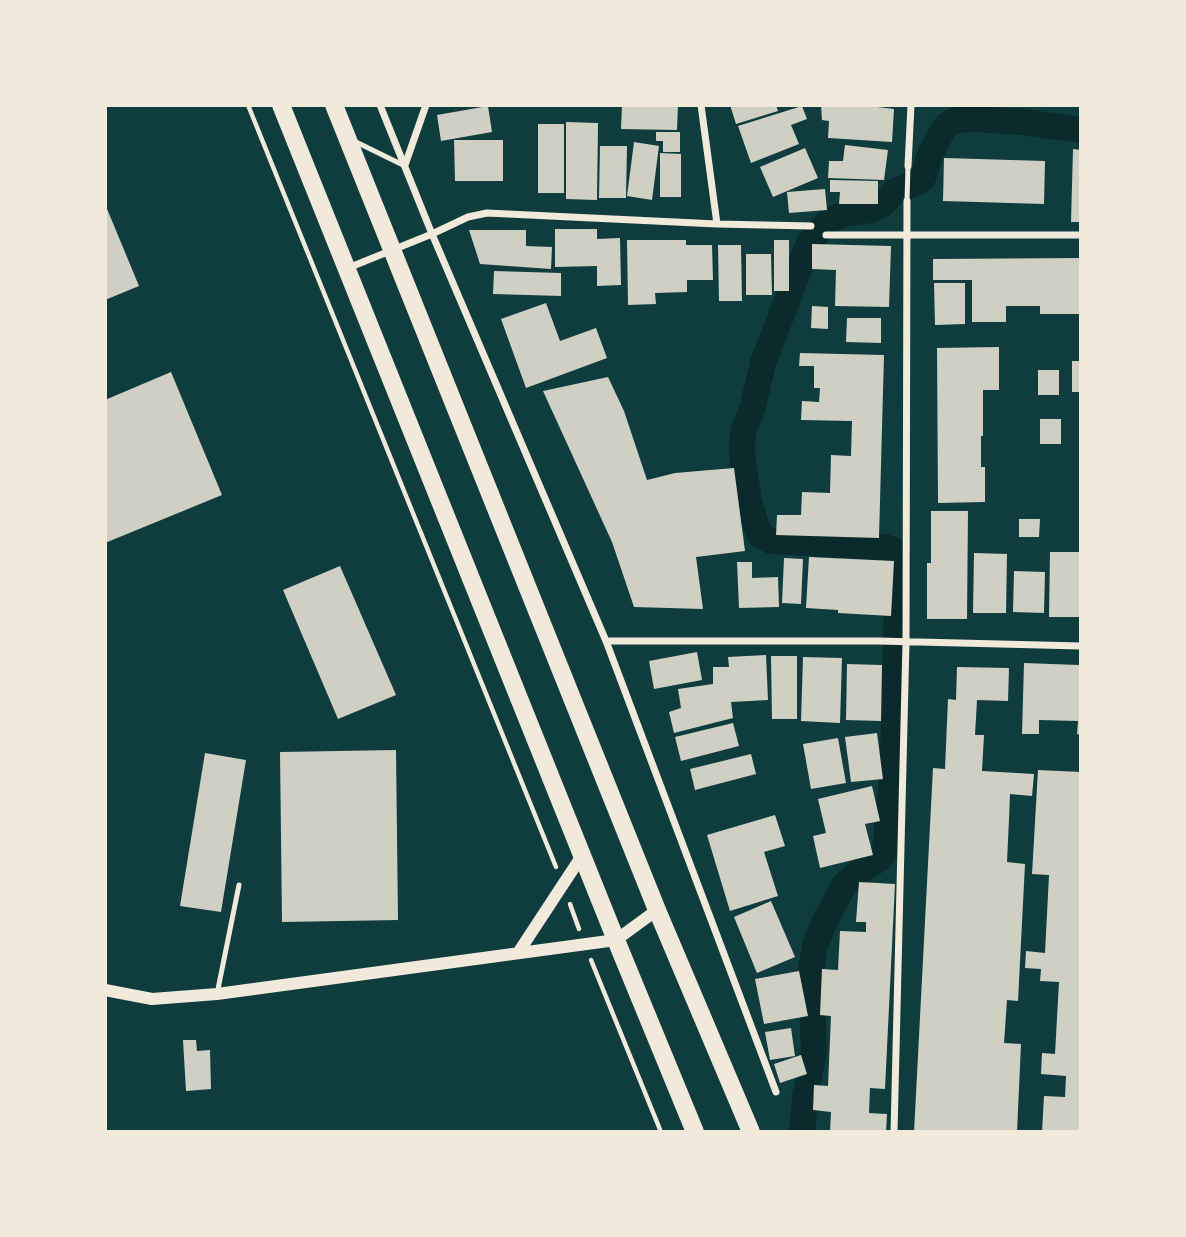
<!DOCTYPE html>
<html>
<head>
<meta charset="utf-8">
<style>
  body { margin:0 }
  #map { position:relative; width:1186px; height:1237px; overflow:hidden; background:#0f3d3e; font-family:"Source Serif 4",serif }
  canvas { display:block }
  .frame { position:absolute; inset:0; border:107px solid #f1e9da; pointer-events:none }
</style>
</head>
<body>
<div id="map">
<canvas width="1186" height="1237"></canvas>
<div class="frame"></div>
</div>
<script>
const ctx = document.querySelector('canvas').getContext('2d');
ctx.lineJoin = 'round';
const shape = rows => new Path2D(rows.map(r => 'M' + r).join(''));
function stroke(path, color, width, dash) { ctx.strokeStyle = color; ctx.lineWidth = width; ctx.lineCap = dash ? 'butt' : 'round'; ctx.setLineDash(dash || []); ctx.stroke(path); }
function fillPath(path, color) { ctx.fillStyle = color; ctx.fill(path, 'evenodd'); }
stroke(shape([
  [802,1132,805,1097,814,1052,811,970,815,946,824,923,844,885,855,875,879,859,885,851,893,765,898,557,894,550,885,547,771,541,759,534,749,502,742,457,742,443,744,430,753,406,763,363,809,243,829,220,845,214,871,210,883,204,895,191,918,182,923,178,929,157,940,135,946,126,955,120,977,119,1023,122,1081,130]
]), '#0a2a2b', 26);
fillPath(shape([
  [622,105,678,105,677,130,621,129],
  [730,105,776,105,778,111,736,124],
  [821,105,861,105,894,109,892,142,828,138,829,121,822,120],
  [488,106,492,132,441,141,437,115],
  [802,106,807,119,791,125,799,144,751,163,738,126],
  [566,122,598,123,597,200,566,199],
  [538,124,564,124,564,193,538,193],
  [656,132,680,132,680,152,663,152,663,141,656,141],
  [454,140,503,140,503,181,455,181],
  [634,142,659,146,652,200,627,196],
  [845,145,888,150,884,180,828,178,829,161,843,161],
  [600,146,627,146,626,198,599,198],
  [805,148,818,178,773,197,760,167],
  [1073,149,1081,150,1081,222,1071,222],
  [660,153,681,154,681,197,660,197],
  [944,158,1045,161,1044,204,943,201],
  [830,180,878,181,878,204,839,204,840,192,830,192],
  [825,189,827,210,789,213,787,192],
  [105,204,139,286,105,300],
  [555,229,597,229,597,239,620,238,621,285,597,286,597,266,555,267],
  [469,230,526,230,526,246,552,247,551,269,480,264],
  [627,240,686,240,686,245,712,245,713,280,687,280,687,292,655,293,656,304,628,305],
  [774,240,789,240,789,291,774,291],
  [812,244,891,246,889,307,835,306,836,270,812,269],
  [718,245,741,245,742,301,719,301],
  [746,254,771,254,772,295,746,295],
  [1081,258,1081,314,1040,314,1040,306,1006,306,1006,322,972,322,972,280,933,280,933,259],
  [494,271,561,273,561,296,493,294],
  [934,283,965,283,965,324,935,325],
  [546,303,560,341,596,328,607,358,526,388,501,319],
  [812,306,828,307,828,329,811,328],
  [847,318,881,318,881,343,846,342],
  [999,347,999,390,983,390,983,436,981,436,981,467,985,467,985,502,938,503,937,348],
  [800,353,884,355,879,538,776,535,777,515,801,515,802,492,830,493,831,455,851,456,852,421,801,420,802,401,819,402,820,388,814,388,814,366,799,366],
  [1072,361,1081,361,1081,392,1072,392],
  [1038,370,1059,370,1059,395,1038,395],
  [171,372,222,495,105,543,105,400],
  [608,377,624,411,647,480,675,473,734,468,745,551,696,557,703,609,634,607,612,542,543,391],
  [1040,419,1061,419,1061,444,1040,444],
  [931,511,968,511,967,619,927,619,927,563,931,563],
  [1019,519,1040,519,1039,537,1019,537],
  [1050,552,1081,552,1081,617,1049,617],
  [974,553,1007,554,1006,613,973,613],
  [809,557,894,561,891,616,838,613,838,610,806,608],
  [784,558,803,559,801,604,782,603],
  [737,562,752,562,752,578,778,577,779,607,739,608],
  [340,566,396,695,338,719,283,590],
  [1014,571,1045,572,1044,613,1013,612],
  [697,652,702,680,654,689,649,661],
  [766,655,768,700,731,702,733,718,674,733,669,712,681,708,678,689,713,684,713,667,729,667,728,657],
  [771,656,797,656,797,719,772,719],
  [803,657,842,658,840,723,801,721],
  [1024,663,1079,665,1079,671,1081,671,1081,735,1077,734,1078,721,1039,720,1039,734,1022,734],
  [847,664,882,665,881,721,846,720],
  [957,667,1009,668,1008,701,977,700,975,735,984,735,982,771,1034,774,1032,796,1010,794,1009,819,1007,862,1025,864,1018,1001,1007,1000,1004,1043,1021,1044,1017,1132,914,1132,933,768,945,769,948,699,956,700],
  [733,723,739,746,681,761,675,737],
  [877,733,883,779,851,782,845,737],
  [838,738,846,783,811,789,803,744],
  [396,750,398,920,282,922,280,752],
  [205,753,246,760,221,912,180,906],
  [751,754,756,774,695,790,690,769],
  [1038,770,1081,772,1081,1132,1042,1132,1044,1096,1065,1097,1066,1076,1041,1074,1042,1053,1055,1054,1059,982,1040,981,1041,969,1025,968,1026,951,1045,953,1049,875,1032,874],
  [872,786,880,821,865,824,873,855,820,868,813,836,826,833,818,799],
  [775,815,785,846,764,852,778,896,730,911,707,835],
  [859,882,895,884,885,1089,870,1088,869,1113,887,1114,886,1132,830,1132,831,1112,813,1110,814,1085,828,1086,831,1016,820,1015,822,969,838,970,840,931,866,932,866,922,856,922],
  [771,901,795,957,757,973,734,917],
  [799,971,808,1016,764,1024,755,979],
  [791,1028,795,1056,770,1060,765,1032],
  [183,1040,196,1040,197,1051,210,1050,211,1089,186,1091],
  [801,1055,807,1074,780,1083,774,1064]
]), '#cfcfc3');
stroke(shape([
  [248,105,556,867],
  [570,904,579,929],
  [591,960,661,1132]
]), '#f1e9da', 4.5);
stroke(shape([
  [354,141,405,166],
  [907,201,908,166],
  [217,994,239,885]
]), '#f1e9da', 5);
stroke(shape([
  [380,105,432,234,606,641,776,1092],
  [701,105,717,224],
  [405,165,426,105],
  [908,166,911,105],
  [826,235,1081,235],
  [348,268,432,234,468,217,487,213,717,224,811,226],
  [606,641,878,641,1081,646],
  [894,1132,906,642,907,201]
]), '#f1e9da', 7);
stroke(shape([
  [518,953,583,854],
  [105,990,152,999,217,994,616,940,657,910]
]), '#f1e9da', 12);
stroke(shape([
  [281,105,616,940,695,1132],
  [334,105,657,910,751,1132]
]), '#f1e9da', 18);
</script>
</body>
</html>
